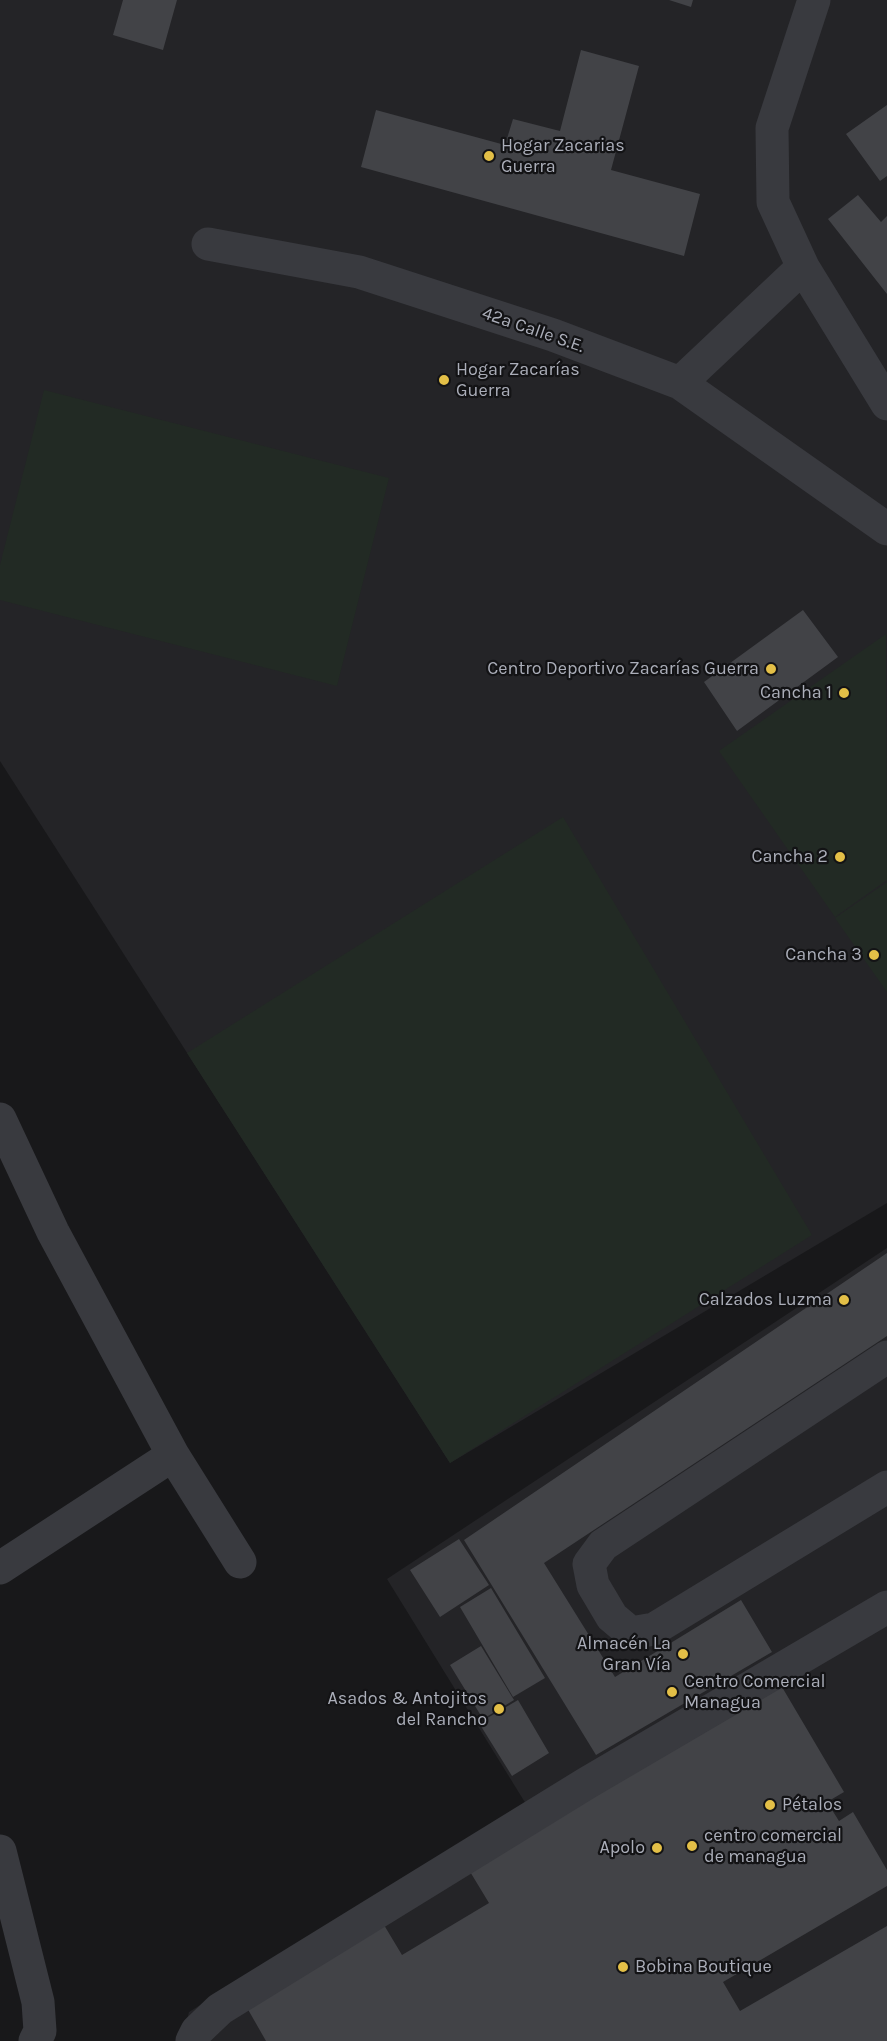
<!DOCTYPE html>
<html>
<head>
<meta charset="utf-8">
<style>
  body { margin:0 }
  canvas { display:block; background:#18181a }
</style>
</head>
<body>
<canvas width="887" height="2041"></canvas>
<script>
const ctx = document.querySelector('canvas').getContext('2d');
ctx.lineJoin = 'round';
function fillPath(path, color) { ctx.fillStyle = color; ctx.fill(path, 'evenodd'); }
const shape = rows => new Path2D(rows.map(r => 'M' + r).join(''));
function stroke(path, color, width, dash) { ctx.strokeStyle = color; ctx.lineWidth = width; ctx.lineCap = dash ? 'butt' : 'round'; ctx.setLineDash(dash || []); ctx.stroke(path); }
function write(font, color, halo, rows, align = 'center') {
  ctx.font = font + ' Karla,sans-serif'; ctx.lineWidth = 4.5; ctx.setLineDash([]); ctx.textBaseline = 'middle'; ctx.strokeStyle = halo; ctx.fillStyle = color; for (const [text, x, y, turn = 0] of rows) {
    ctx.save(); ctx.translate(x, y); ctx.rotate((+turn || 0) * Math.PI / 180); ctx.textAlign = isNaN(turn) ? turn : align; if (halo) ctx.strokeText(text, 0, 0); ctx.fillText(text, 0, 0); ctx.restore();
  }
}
fillPath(shape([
  [0,0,887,0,887,1203,450,1463,0,761],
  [887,1248,887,2041,181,2041,189,2012,526,1804,387,1579]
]), '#242427');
fillPath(shape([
  [44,390,389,478,337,686,0,600,0,565],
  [886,634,887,880,835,917,719,751],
  [563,817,812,1235,450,1463,187,1053],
  [887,882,887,992,835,918]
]), '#222a24');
fillPath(shape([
  [123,0,177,0,163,50,113,35],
  [669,0,693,0,691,7],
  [581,50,639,66,611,170,700,194,684,256,361,167,376,110,505,145,513,119,560,131],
  [887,105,887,176,880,181,846,134],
  [858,195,881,222,887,216,887,294,828,219],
  [803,610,838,657,737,731,704,682],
  [887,1253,887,1336,544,1563,615,1677,741,1600,772,1652,596,1755,464,1540],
  [459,1539,489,1585,440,1617,410,1570],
  [491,1588,545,1678,513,1697,460,1607],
  [481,1646,514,1700,483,1719,450,1665],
  [782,1687,844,1792,827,1802,839,1821,853,1812,887,1870,887,1886,723,1982,740,2011,887,1926,887,2041,266,2041,246,2006,384,1925,402,1955,489,1903,469,1870],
  [518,1700,549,1753,512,1776,479,1723]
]), '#424347');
stroke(shape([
  [814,0,772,128,773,202,803,267,887,404],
  [208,244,359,272,553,335,680,383,887,529],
  [680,383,803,267],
  [0,1119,53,1232,173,1455],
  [887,1357,603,1545,589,1564,593,1585,612,1617,631,1633,654,1629,887,1487],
  [0,1568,173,1455,240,1562],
  [0,1851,38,2002,40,2031,35,2041],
  [192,2041,197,2031,220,2009,587,1783,887,1607]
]), '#393a3f', 33);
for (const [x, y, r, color] of [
  [489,156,6,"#e3bf47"],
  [444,380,6,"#e3bf47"],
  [771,669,6,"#e3bf47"],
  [844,693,6,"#e3bf47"],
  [840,857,6,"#e3bf47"],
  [874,955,6,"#e3bf47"],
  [844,1300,6,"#e3bf47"],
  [683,1654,6,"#e3bf47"],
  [672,1692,6,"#e3bf47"],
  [499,1709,6,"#e3bf47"],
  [770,1805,6,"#e3bf47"],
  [692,1846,6,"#e3bf47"],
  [657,1848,6,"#e3bf47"],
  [623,1967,6,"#e3bf47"]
]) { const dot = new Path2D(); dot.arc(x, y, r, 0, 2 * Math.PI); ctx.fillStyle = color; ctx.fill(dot); stroke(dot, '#131315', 2); }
write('18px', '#abaeb9', '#131315', [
  ["Hogar Zacarias",501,146,"left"],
  ["Guerra",501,167,"left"],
  ["Hogar Zacarías",456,370,"left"],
  ["Guerra",456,391,"left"],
  ["Centro Deportivo Zacarías Guerra",759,669],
  ["Cancha 1",832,693],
  ["Cancha 2",828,857],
  ["Cancha 3",862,955],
  ["Calzados Luzma",832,1300],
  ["Almacén La",671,1644],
  ["Gran Vía",671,1665],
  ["Centro Comercial",684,1682,"left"],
  ["Managua",684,1703,"left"],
  ["Asados & Antojitos",487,1699],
  ["del Rancho",487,1720],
  ["Pétalos",782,1805,"left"],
  ["centro comercial",704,1836,"left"],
  ["de managua",704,1857,"left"],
  ["Apolo",645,1848],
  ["Bobina Boutique",635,1967,"left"]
], 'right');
write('18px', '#abaeb9', '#131315', [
  ["42a Calle S.E.",533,330,19]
]);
</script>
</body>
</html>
